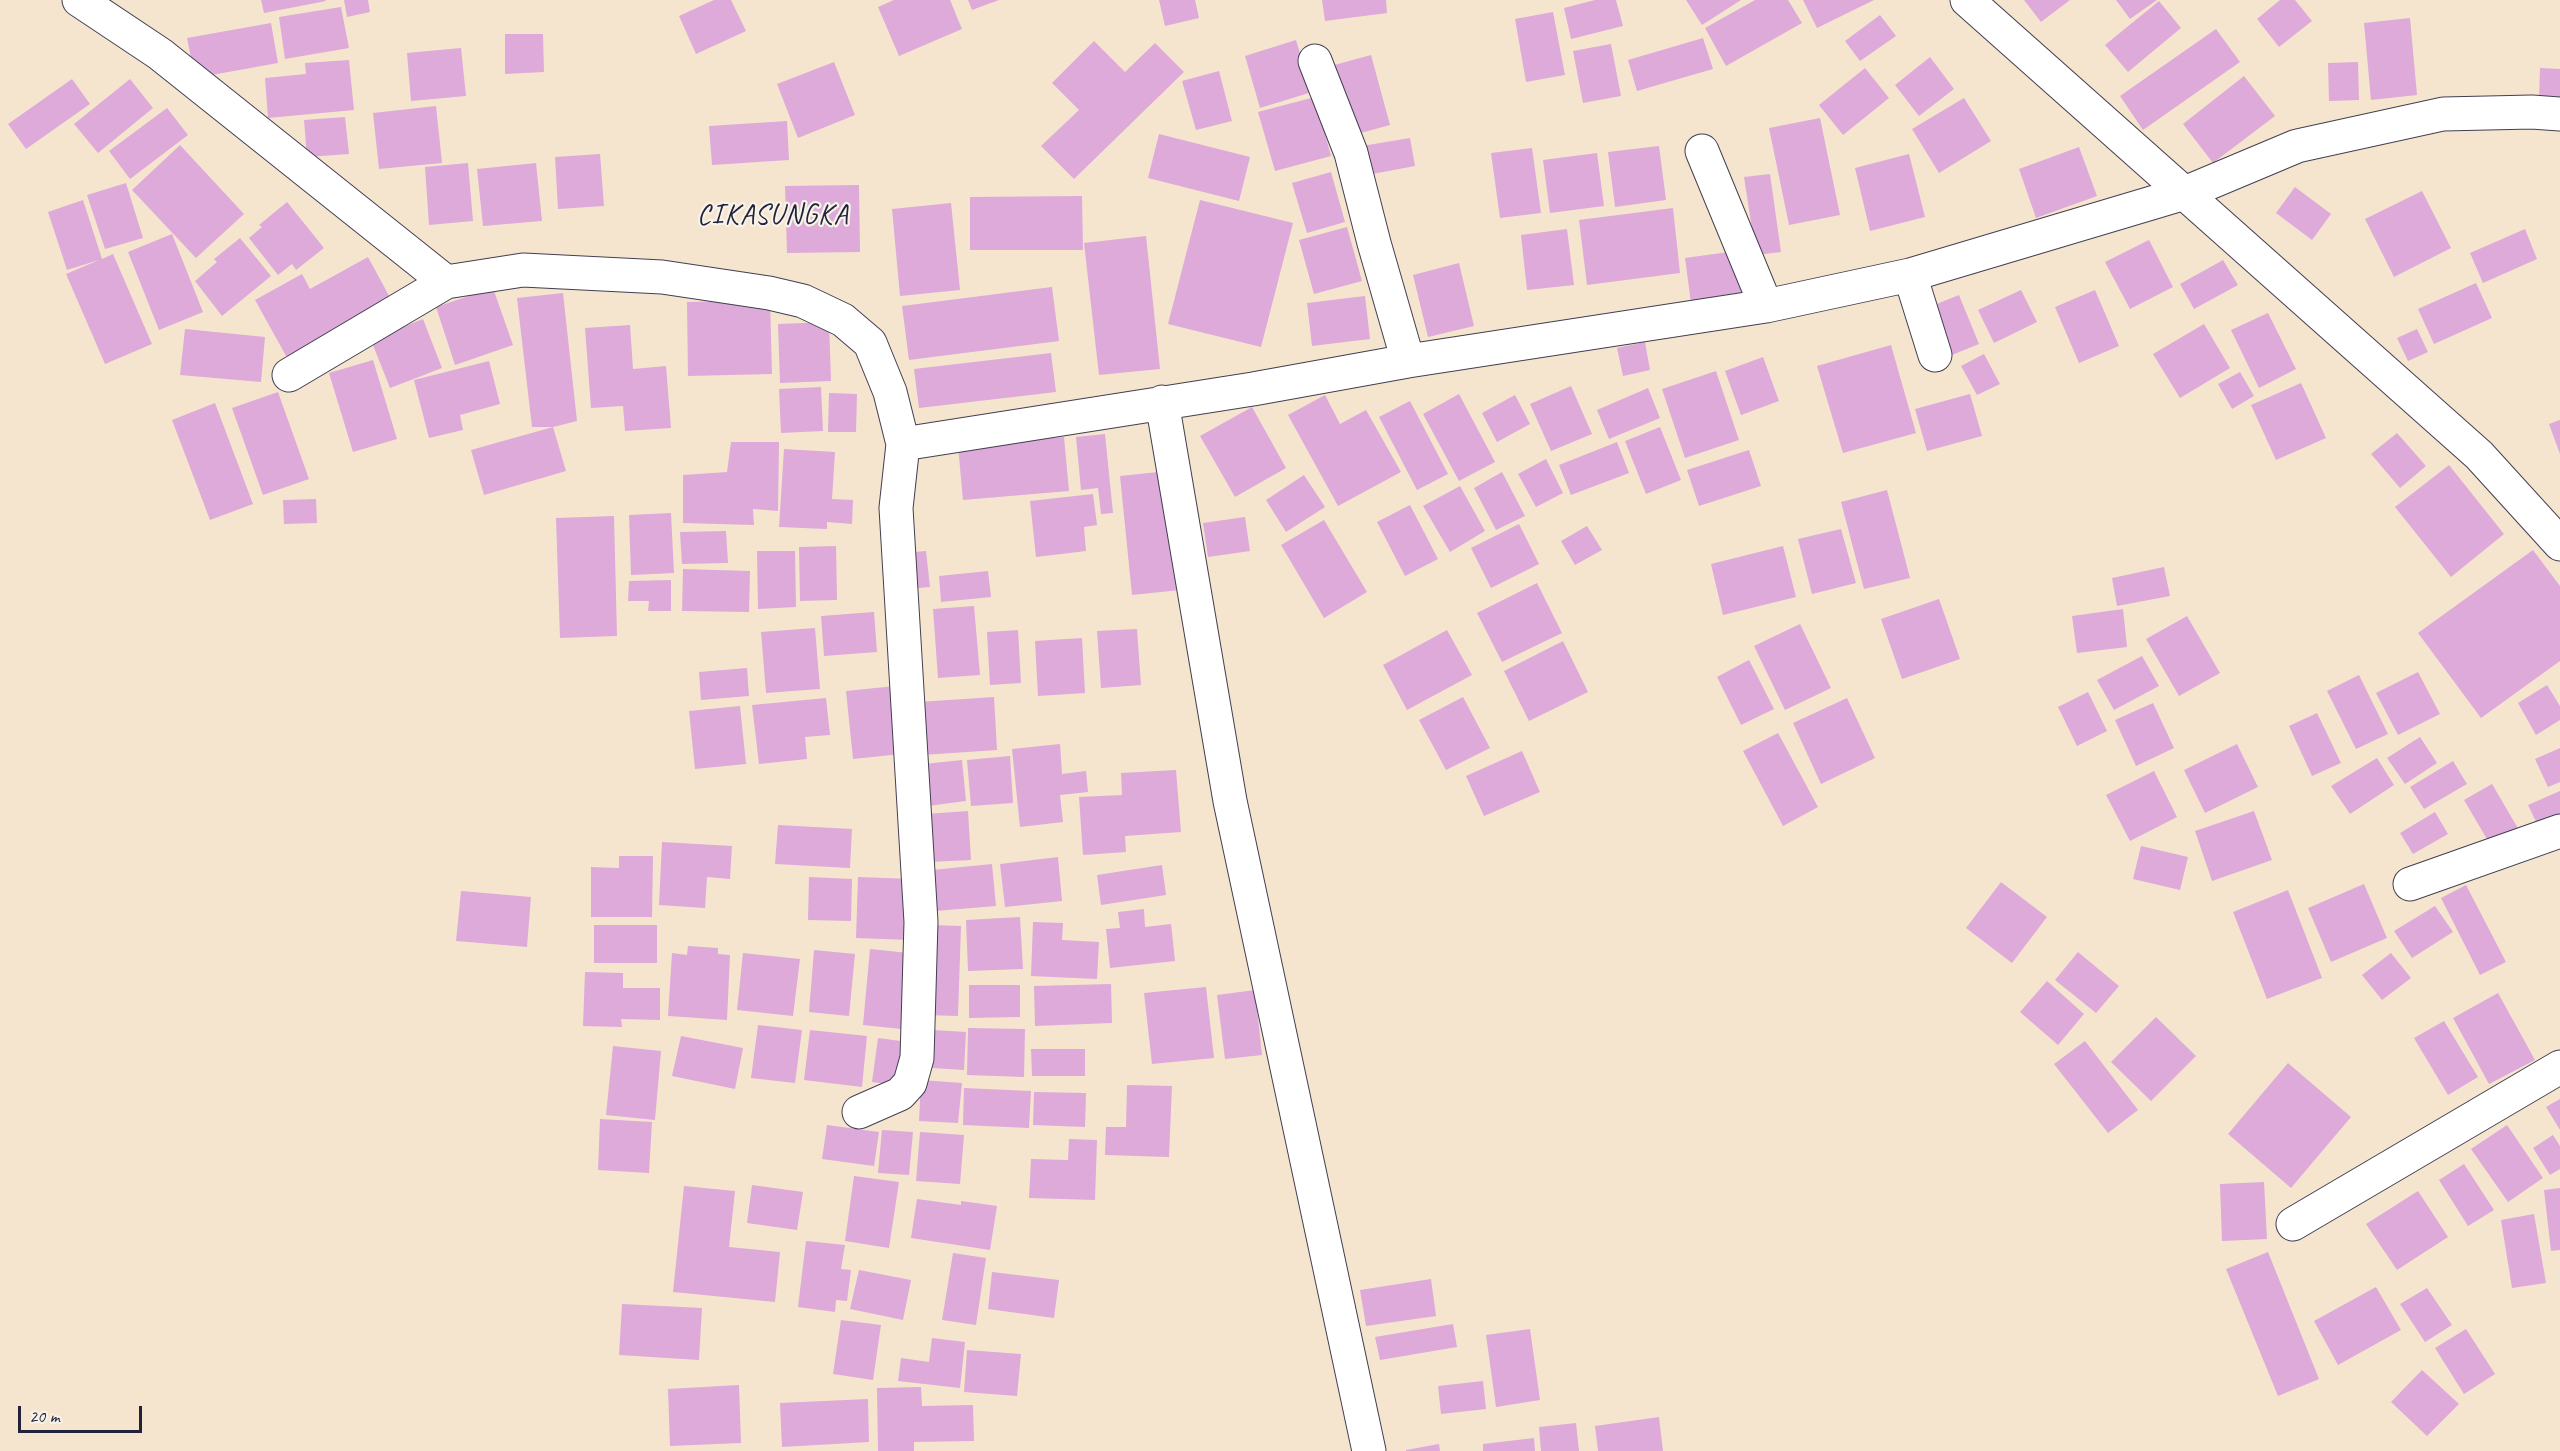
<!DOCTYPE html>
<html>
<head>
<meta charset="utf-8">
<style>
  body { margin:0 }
  #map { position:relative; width:2560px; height:1451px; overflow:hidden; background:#f5e5cf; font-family:Caveat,sans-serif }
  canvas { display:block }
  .scale { position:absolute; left:18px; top:1406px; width:124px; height:27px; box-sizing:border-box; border:3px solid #22223b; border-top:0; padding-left:8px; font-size:18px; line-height:21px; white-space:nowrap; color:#22223b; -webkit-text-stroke:4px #f7f3e8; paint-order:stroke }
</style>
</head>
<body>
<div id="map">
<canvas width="2560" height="1451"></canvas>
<div class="scale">20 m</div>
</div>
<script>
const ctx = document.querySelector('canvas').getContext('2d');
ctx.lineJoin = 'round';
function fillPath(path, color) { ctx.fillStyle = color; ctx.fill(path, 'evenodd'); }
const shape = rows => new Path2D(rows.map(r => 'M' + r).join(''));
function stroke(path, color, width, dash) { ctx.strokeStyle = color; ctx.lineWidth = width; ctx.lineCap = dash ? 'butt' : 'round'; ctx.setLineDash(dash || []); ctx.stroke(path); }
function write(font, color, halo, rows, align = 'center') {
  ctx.font = font + ' Caveat,sans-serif'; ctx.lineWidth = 4.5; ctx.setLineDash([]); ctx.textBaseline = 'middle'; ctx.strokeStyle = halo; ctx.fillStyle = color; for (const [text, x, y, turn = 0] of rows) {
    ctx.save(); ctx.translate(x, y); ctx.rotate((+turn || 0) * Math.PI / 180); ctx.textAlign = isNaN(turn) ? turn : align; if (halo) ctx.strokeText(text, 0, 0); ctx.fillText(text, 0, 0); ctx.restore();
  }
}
fillPath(shape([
  [261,0,325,0,326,1,264,13],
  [344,0,368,0,370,12,347,17],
  [714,0,731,0,746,31,696,54,679,16],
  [894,0,950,0,962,29,899,56,878,7],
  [968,0,999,0,972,10],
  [1159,0,1195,0,1199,18,1165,26],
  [1322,0,1386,0,1387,13,1325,21],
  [1595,0,1616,0,1623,26,1571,39,1564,8],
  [1686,0,1741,0,1702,25],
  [1755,0,1788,0,1802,23,1726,66,1705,28],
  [1803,0,1874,0,1817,28],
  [2024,0,2070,0,2041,22],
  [2116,0,2157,0,2130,19],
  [2280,0,2295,0,2312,21,2279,47,2257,19],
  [2159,1,2181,28,2128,72,2105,45],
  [341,7,349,48,285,59,279,17],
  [1553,12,1565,75,1526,82,1515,19],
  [1880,15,1896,36,1860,61,1845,41],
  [2410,18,2417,95,2371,100,2364,23],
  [271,23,278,63,195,78,187,38],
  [2216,29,2240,62,2143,130,2120,96],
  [505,34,543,34,544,72,505,74],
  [1703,38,1713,69,1637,91,1628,60],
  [1296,40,1312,92,1260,108,1245,56],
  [1094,41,1125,72,1155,43,1184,72,1074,179,1041,146,1079,110,1052,83],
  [1611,44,1621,96,1583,103,1573,51],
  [461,48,466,96,411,101,407,53],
  [1371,55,1390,125,1346,137,1327,67],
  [1930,57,1954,89,1919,116,1895,85],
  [349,60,354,110,268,118,265,78,306,74,305,63],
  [834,62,855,115,798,138,777,84],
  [2358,62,2359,100,2329,101,2328,63],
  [1865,68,1889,98,1843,135,1819,105],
  [2540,68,2560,69,2560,102,2539,101],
  [1219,71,1232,121,1196,130,1182,81],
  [2244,76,2275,116,2213,163,2183,124],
  [72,79,90,104,26,149,8,124],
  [130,79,153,108,98,153,74,124],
  [1315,97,1331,156,1275,171,1258,112],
  [1964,98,1991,141,1939,173,1912,129],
  [436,106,442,163,379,169,373,113],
  [167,108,188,135,130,179,109,151],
  [345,117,349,154,307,157,304,120],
  [1820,118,1840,215,1789,225,1769,128],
  [787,121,789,160,712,165,709,126],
  [1159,134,1250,157,1239,201,1148,178],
  [1410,138,1415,166,1367,175,1362,146],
  [180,145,244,214,196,258,132,190],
  [1659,146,1666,200,1615,207,1608,152],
  [2079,147,2097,196,2036,218,2019,169],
  [1532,148,1541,213,1500,218,1491,153],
  [1597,153,1604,206,1550,213,1543,160],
  [600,154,604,206,558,209,555,157],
  [1909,154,1925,217,1870,231,1855,168],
  [468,163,473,221,429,225,425,167],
  [536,163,542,221,483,226,477,169],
  [1331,172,1345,222,1307,233,1292,183],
  [1770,174,1781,252,1756,255,1744,177],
  [126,183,143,238,105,249,87,195],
  [859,185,860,252,787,253,785,186],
  [2295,187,2331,214,2312,240,2276,213],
  [2422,191,2451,248,2394,277,2365,219],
  [1082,196,1083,250,970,250,970,197],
  [83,200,102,259,113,254,152,344,105,364,66,274,99,260,67,270,48,212],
  [1200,200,1293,223,1261,347,1168,324],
  [287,202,324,248,296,270,292,264,278,275,249,238,262,227,259,225],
  [951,203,960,290,900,296,892,209],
  [1673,208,1680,273,1587,285,1579,220],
  [1347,227,1362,281,1314,294,1299,240],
  [1567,229,1574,285,1527,290,1521,235],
  [2525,229,2537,259,2483,283,2470,253],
  [172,234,203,312,159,330,128,252],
  [1146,236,1160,369,1099,375,1084,243],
  [240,238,271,276,222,316,195,281,217,262,214,259],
  [2149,240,2173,287,2130,309,2105,262],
  [1736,251,1742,296,1691,303,1685,258],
  [368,257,394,305,290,363,255,300,302,274,310,289],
  [2223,260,2238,285,2194,309,2180,284],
  [1459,263,1474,326,1428,337,1413,275],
  [2476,283,2492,318,2434,344,2418,309],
  [1052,287,1059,341,909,360,902,306],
  [493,288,513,345,455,365,436,307],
  [2021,290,2037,322,1994,343,1978,310],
  [2095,290,2119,346,2079,363,2055,307],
  [563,293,577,421,553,427,566,471,484,495,471,450,553,427,532,427,517,298],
  [1959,295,1979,344,1942,359,1922,310],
  [1365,296,1370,339,1312,346,1307,303],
  [770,300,772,374,688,376,687,302],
  [2268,313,2296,369,2259,388,2231,330],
  [423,319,442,368,390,388,371,340],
  [829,322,831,381,780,383,778,324],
  [2204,324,2230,368,2180,398,2153,354],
  [630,325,633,369,666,366,671,428,625,431,623,406,591,408,585,328],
  [185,329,265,337,261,382,180,375],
  [2417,329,2428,352,2408,361,2397,338],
  [1645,342,1650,370,1623,376,1617,348],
  [1891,345,1916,433,1843,453,1817,366],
  [1051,353,1056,392,919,408,914,369],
  [1984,354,2000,384,1977,395,1961,366],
  [1763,357,1779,401,1741,415,1725,371],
  [373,360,397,439,353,452,329,373],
  [489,361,500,404,460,415,463,430,429,438,414,380],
  [1716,371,1739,440,1685,458,1662,389],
  [2240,372,2254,396,2232,409,2218,384],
  [2301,383,2326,438,2276,460,2251,405],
  [1571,386,1592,434,1551,451,1530,404],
  [821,387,823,431,781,433,779,389],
  [1648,388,1660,418,1609,439,1597,410],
  [278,392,309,479,263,495,232,408],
  [829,393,857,394,856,432,828,432],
  [1459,394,1495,462,1459,481,1423,414],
  [1970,394,1982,436,1927,451,1915,409],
  [1325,395,1340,424,1366,410,1401,472,1338,506,1288,415],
  [1515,395,1530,424,1497,442,1482,413],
  [1410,401,1448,474,1417,490,1379,417],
  [215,403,253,504,210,520,172,420],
  [1252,407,1286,468,1235,497,1200,436],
  [2560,420,2560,454,2549,424],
  [1660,427,1681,480,1646,494,1625,441],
  [2397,433,2426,466,2400,488,2371,454],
  [1105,434,1113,513,1101,514,1098,488,1081,490,1076,437],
  [1064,437,1069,491,963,500,958,446],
  [731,442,779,442,778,511,753,509,754,525,683,523,683,475,727,472],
  [1617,442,1629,473,1571,495,1559,465],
  [784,449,835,452,832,499,853,500,852,524,827,522,827,529,779,527],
  [1749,450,1761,486,1699,506,1687,470],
  [1546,459,1563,493,1536,507,1518,474],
  [2449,465,2504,534,2451,577,2395,507],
  [1168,471,1180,590,1132,595,1120,476],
  [1502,472,1525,516,1496,530,1474,488],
  [1304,475,1325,507,1286,532,1266,500],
  [1460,486,1485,531,1450,552,1423,506],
  [1887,490,1910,578,1864,589,1841,502],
  [1093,494,1097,525,1084,527,1086,551,1036,557,1030,501],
  [316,499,317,523,284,524,283,500],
  [1410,505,1438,559,1405,576,1377,522],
  [671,513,674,573,631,575,629,515],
  [614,516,617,636,560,638,556,518],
  [1245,517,1250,551,1208,557,1203,523],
  [1324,520,1367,592,1324,618,1281,545],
  [1519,524,1539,564,1491,588,1471,548],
  [1587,526,1602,550,1575,565,1561,541],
  [1841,529,1856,583,1812,594,1798,539],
  [726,531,728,563,682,564,680,532],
  [836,546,837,600,800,601,799,547],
  [1783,546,1796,597,1723,615,1711,564],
  [2533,550,2560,586,2560,661,2481,718,2418,633],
  [757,551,795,551,796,607,758,609],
  [926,551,930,587,907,589,903,553],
  [2164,567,2170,596,2117,606,2112,578],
  [683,569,750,571,749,612,682,611],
  [988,571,991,597,941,602,939,576],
  [671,580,671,611,648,611,649,601,628,601,629,581],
  [1537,583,1562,633,1502,662,1477,613],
  [1939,599,1960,659,1902,679,1881,619],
  [974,606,980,675,938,678,933,609],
  [2123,609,2127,647,2077,653,2072,616],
  [874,612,877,652,824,656,821,616],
  [2187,616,2220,673,2179,696,2146,639],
  [1800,624,1831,688,1785,710,1754,646],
  [815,628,820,689,766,693,761,632],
  [1137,629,1141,685,1101,688,1097,631],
  [1018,630,1021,683,990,685,987,632],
  [1447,630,1472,675,1407,710,1383,665],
  [1082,638,1085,693,1038,696,1035,641],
  [1563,641,1588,692,1529,721,1504,671],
  [2142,656,2159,686,2114,710,2097,680],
  [1749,660,1774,709,1741,725,1717,677],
  [747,668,749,696,701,700,699,672],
  [2418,672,2440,714,2398,735,2376,693],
  [2359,675,2388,734,2356,749,2327,691],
  [2547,685,2560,706,2560,720,2536,735,2518,703],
  [895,686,901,754,853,759,846,691],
  [2088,692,2107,731,2077,746,2058,707],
  [994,697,997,750,922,755,919,702],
  [1463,697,1490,748,1446,770,1419,720],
  [826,698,830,735,805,737,807,759,759,764,752,705],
  [1847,698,1875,758,1821,784,1793,723],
  [2153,703,2174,748,2136,766,2115,720],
  [740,706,746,764,695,769,689,711],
  [2317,713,2341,763,2312,776,2289,726],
  [1778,733,1818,807,1783,826,1743,751],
  [2420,737,2437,763,2405,784,2387,758],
  [1060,744,1062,774,1086,771,1088,792,1060,795,1063,822,1020,827,1012,749],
  [2237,744,2258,787,2205,813,2184,770],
  [2560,748,2560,782,2548,787,2535,759],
  [1522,751,1540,792,1484,816,1466,776],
  [1010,756,1013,803,971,806,967,760],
  [2377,758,2394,785,2350,814,2331,786],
  [962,760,966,801,928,806,924,764],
  [2453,761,2467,784,2424,809,2410,787],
  [1176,770,1181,832,1125,836,1126,852,1083,855,1079,797,1122,795,1121,773],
  [2154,771,2177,817,2130,841,2106,795],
  [2492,784,2519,830,2491,846,2464,800],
  [2560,791,2560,824,2541,832,2528,805],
  [968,811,971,860,929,862,926,814],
  [2254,811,2272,860,2212,881,2195,831],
  [2435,812,2448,834,2413,854,2400,833],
  [778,825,852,829,850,868,775,864],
  [662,842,732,846,730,879,707,877,705,908,659,905],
  [2141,846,2188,857,2180,890,2133,879],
  [619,856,653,856,652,917,591,917,591,867,619,868],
  [1058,857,1062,901,1005,907,1000,864],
  [992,864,996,906,935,911,932,870],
  [1162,865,1166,895,1101,905,1097,875],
  [809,877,852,879,851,921,808,920],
  [858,877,913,879,911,940,856,938],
  [2001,882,2047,917,2012,963,1966,928],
  [2364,884,2387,938,2331,962,2308,908],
  [2466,885,2506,962,2480,975,2441,898],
  [2288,890,2322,978,2267,999,2233,912],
  [461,891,531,897,527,947,456,941],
  [2435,906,2453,932,2412,958,2394,931],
  [1144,909,1145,927,1171,924,1175,961,1110,968,1106,929,1120,928,1118,912],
  [1020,917,1023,969,968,971,966,920],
  [1033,922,1063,923,1062,940,1099,942,1097,979,1031,976],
  [594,925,657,925,657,963,594,963],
  [928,925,961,926,958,1016,926,1015],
  [688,946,718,948,718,954,730,955,727,1020,668,1016,672,953,687,955],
  [870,949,918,954,911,1030,863,1025],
  [814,950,855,954,849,1016,809,1012],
  [2078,952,2119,986,2096,1013,2055,980],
  [743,953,800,959,793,1016,737,1010],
  [2391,953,2411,978,2382,1000,2362,975],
  [585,972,623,973,623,988,660,988,660,1020,621,1019,622,1027,583,1026],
  [2047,981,2084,1014,2058,1045,2020,1012],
  [1111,984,1112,1023,1035,1026,1034,986],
  [969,985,1020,985,1020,1017,969,1018],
  [1206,987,1214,1058,1152,1064,1144,993],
  [1255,990,1262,1055,1225,1059,1217,995],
  [2498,993,2535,1060,2489,1084,2453,1018],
  [2156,1017,2196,1056,2151,1101,2111,1062],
  [2444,1021,2478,1077,2448,1095,2414,1038],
  [758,1025,802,1030,795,1083,751,1078],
  [968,1028,1025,1029,1024,1077,967,1075],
  [810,1030,867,1036,862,1087,804,1080],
  [934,1030,966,1032,964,1070,932,1068],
  [681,1036,743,1048,735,1089,672,1076],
  [878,1038,908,1042,902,1086,872,1082],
  [2085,1041,2138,1110,2108,1133,2054,1064],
  [613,1046,661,1051,655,1120,606,1115],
  [1031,1049,1085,1049,1085,1076,1032,1076],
  [2288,1063,2351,1117,2291,1188,2228,1134],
  [921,1080,962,1083,958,1123,919,1121],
  [1127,1085,1172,1086,1169,1157,1105,1155,1106,1127,1126,1127],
  [964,1088,1031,1091,1029,1128,963,1125],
  [1034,1092,1086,1093,1085,1127,1033,1125],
  [2560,1099,2560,1130,2546,1107],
  [600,1119,652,1122,649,1173,598,1170],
  [827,1125,879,1132,874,1166,822,1159],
  [2507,1125,2543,1178,2508,1202,2471,1149],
  [882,1130,913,1132,909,1175,878,1173],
  [920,1132,964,1135,960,1184,916,1181],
  [2553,1135,2560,1146,2560,1169,2550,1175,2533,1148],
  [1069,1139,1097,1140,1095,1200,1029,1198,1031,1159,1068,1160],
  [2464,1164,2494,1210,2468,1226,2439,1180],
  [854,1176,899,1182,889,1248,845,1241],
  [2264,1182,2267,1239,2222,1241,2220,1184],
  [752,1185,803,1192,797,1230,747,1223],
  [684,1186,735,1191,729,1247,780,1252,775,1302,673,1292],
  [2560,1188,2560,1250,2551,1251,2544,1190],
  [2418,1191,2448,1237,2397,1270,2366,1224],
  [917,1199,961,1205,961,1201,997,1206,990,1250,911,1238],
  [2534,1214,2546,1283,2512,1288,2501,1220],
  [806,1241,845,1245,841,1269,851,1270,847,1301,836,1300,835,1312,798,1307],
  [2268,1252,2319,1379,2278,1396,2226,1269],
  [953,1253,986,1258,976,1325,942,1320],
  [859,1270,911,1280,903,1320,850,1309],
  [992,1272,1059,1280,1054,1318,988,1309],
  [1431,1279,1436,1316,1366,1326,1360,1290],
  [2376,1287,2401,1330,2338,1365,2314,1321],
  [2427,1288,2452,1325,2425,1342,2400,1304],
  [622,1304,702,1308,699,1360,619,1355],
  [841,1320,881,1325,873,1380,833,1374],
  [1453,1324,1457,1347,1380,1360,1375,1337],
  [1530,1329,1540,1400,1496,1407,1486,1335],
  [2466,1329,2495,1374,2464,1394,2435,1348],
  [932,1338,965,1342,960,1388,898,1381,901,1358,929,1362],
  [967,1350,1021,1354,1017,1396,964,1392],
  [2422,1370,2459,1404,2427,1436,2391,1402],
  [1483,1381,1486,1409,1441,1414,1438,1386],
  [739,1385,741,1443,670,1446,668,1389],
  [921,1387,922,1406,973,1405,974,1441,914,1442,914,1451,878,1451,877,1388],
  [868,1399,869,1442,782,1447,780,1403],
  [1659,1417,1663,1451,1598,1451,1595,1426],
  [1576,1423,1579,1451,1541,1451,1539,1427],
  [1534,1438,1535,1451,1483,1451,1483,1444],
  [1439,1444,1440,1451,1406,1451,1406,1450]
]), '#ddaada');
const minor = shape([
  [79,0,160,54,446,282,523,270,662,277,769,293,803,301,843,320,870,343,890,392,903,444,1253,389,1408,361,1766,306,1910,275,2185,193,2297,146,2443,114,2532,112,2560,114],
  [1967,0,2479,455,2560,544],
  [1315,61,1351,153,1374,243,1408,361],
  [1702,151,1766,306],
  [1910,275,1935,355],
  [289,375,446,282],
  [1162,402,1230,801,1369,1451],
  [2410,884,2560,831],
  [859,1112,900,1094,910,1083,917,1058,921,922,896,508,903,444],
  [2293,1224,2560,1067]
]);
stroke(minor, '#423f51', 35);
stroke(minor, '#fff', 33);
ctx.letterSpacing = '1.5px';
write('28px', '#22223b', '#f7f3e8', [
  ["CIKASUNGKA",773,216]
]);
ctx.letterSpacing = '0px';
</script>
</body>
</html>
